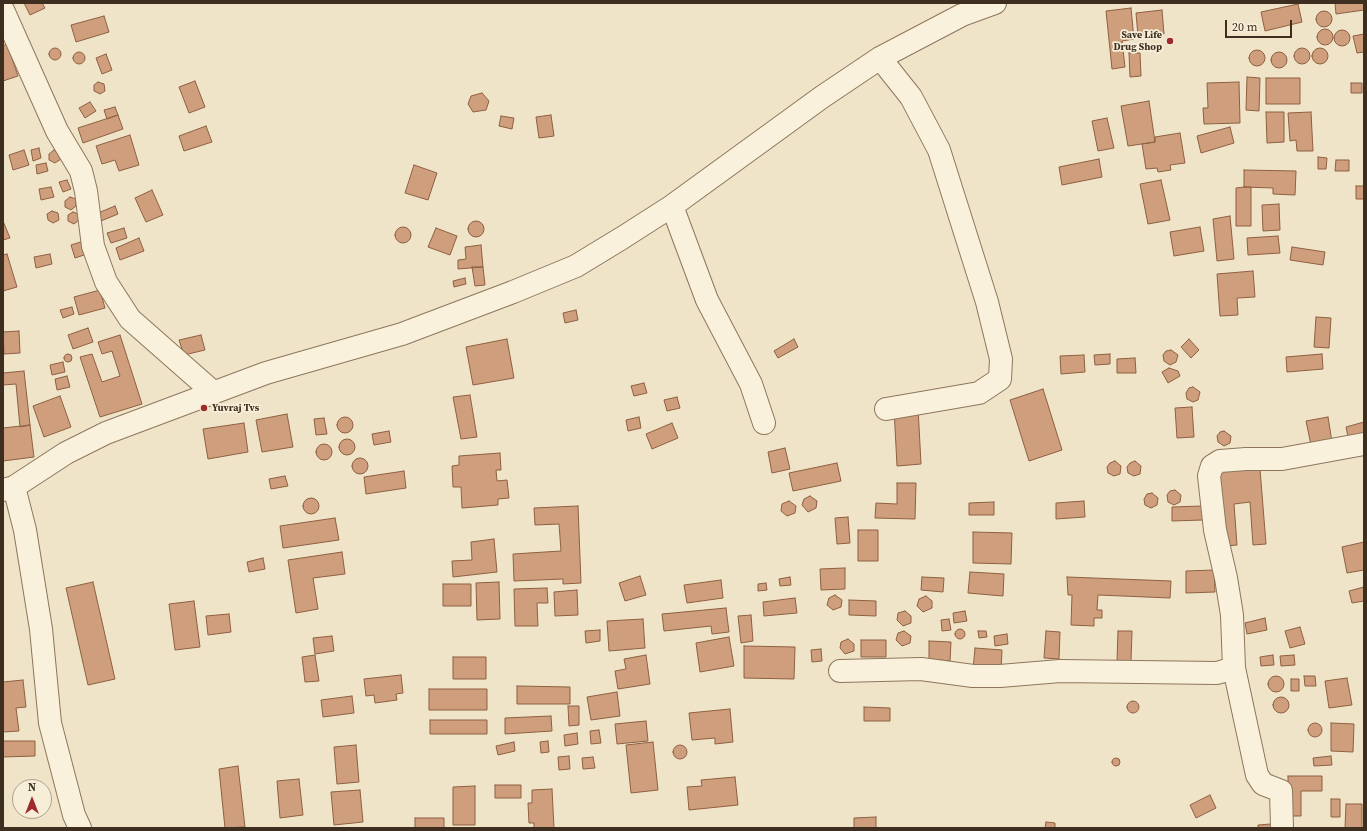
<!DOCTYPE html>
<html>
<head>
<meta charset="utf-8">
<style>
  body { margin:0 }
  #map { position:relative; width:1367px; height:831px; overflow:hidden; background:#f0e4c8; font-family:"Source Serif 4",serif }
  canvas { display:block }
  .frame { position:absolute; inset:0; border:4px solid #3d2e20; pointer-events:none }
  .north { position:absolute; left:12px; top:779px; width:40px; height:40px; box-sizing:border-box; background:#f7eed8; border:1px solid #ada18e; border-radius:50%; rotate:0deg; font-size:11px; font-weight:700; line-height:16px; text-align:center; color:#3d2e20 }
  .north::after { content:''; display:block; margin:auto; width:14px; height:18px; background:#9e2a2b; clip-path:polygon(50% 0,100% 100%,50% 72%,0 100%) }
  .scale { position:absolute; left:1225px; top:20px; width:67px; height:18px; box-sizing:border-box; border:2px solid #3d2e20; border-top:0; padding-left:5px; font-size:12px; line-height:14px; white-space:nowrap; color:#3d2e20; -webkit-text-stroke:3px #f7eed8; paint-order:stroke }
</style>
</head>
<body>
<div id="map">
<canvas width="1367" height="831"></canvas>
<div class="frame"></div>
<div class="north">N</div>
<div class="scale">20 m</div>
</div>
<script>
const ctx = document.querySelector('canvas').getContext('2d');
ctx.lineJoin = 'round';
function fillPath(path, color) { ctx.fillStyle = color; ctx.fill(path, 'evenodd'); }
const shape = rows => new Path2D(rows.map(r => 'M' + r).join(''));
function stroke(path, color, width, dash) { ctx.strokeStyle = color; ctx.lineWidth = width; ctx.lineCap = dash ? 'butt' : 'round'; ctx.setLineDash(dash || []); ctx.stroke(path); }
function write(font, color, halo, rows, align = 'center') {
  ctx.font = font + ' "Source Serif 4",serif'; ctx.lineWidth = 3.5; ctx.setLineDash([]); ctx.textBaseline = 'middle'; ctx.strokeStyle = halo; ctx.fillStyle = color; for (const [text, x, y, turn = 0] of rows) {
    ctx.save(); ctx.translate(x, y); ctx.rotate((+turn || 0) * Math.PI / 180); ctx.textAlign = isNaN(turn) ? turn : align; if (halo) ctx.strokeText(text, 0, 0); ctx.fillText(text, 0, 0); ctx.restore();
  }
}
const building = shape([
  [24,3,42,3,45,8,30,15,24,3],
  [1335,3,1364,3,1364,10,1336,14,1335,3],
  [1298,4,1302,22,1265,31,1261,12,1298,4],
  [1131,8,1134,39,1122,41,1125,67,1112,69,1106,11,1131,8],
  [1162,10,1164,34,1138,36,1136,13,1162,10],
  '1316 19a8 8 0 1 1 16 0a8 8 0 1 1-16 0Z',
  [104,16,109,32,76,42,71,25,104,16],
  '1317 37a8 8 0 1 1 16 0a8 8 0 1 1-16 0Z',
  '1334 38a8 8 0 1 1 16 0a8 8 0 1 1-16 0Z',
  [1364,34,1364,52,1357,53,1353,36,1364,34],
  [7,44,18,76,3,81,3,46,7,44],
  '49 54a6 6 0 1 1 12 0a6 6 0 1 1-12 0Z',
  '1294 56a8 8 0 1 1 16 0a8 8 0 1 1-16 0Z',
  '1312 56a8 8 0 1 1 16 0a8 8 0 1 1-16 0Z',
  '1249 58a8 8 0 1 1 16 0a8 8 0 1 1-16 0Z',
  '73 58a6 6 0 1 1 12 0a6 6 0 1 1-12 0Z',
  '1271 60a8 8 0 1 1 16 0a8 8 0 1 1-16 0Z',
  [1129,53,1140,53,1141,76,1130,77,1129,53],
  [106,54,112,70,102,74,96,58,106,54],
  [1247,77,1260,78,1259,111,1246,110,1247,77],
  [1266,78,1300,78,1300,104,1266,104,1266,78],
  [195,81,205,107,189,113,179,87,195,81],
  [98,82,104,84,105,91,100,94,94,91,94,85,98,82],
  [1239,82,1240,123,1204,124,1203,108,1208,108,1207,83,1239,82],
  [1351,83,1362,83,1362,93,1351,93,1351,83],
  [482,93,489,101,486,110,473,112,468,104,471,96,482,93],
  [1149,101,1155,142,1128,146,1121,106,1149,101],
  [90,102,96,111,85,118,79,108,90,102],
  [115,107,118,115,107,119,104,110,115,107],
  [1266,112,1284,112,1284,142,1267,143,1266,112],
  [1311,112,1313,151,1297,151,1296,140,1290,141,1288,113,1311,112],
  [118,115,123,129,83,143,78,128,118,115],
  [551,115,554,136,539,138,536,117,551,115],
  [501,116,514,118,512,129,499,126,501,116],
  [1107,118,1114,148,1098,151,1092,121,1107,118],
  [206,126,212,142,184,151,179,136,206,126],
  [1230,127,1234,143,1201,153,1197,136,1230,127],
  [1180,133,1185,163,1170,165,1171,170,1158,172,1157,168,1146,169,1142,144,1155,142,1155,137,1180,133],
  [130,135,139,165,119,171,115,160,102,164,96,146,130,135],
  [39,148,41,158,33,161,31,150,39,148],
  [24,150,29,165,13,170,9,155,24,150],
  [54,150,60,153,61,159,55,163,49,160,49,154,54,150],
  [1318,157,1327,158,1326,169,1318,169,1318,157],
  [1099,159,1102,177,1062,185,1059,167,1099,159],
  [1336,160,1349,160,1349,171,1335,171,1336,160],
  [46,163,48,171,37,174,36,165,46,163],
  [414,165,437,173,428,200,405,193,414,165],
  [1244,170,1296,171,1295,195,1273,194,1273,188,1244,187,1244,170],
  [67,180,71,189,63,192,59,182,67,180],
  [1161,180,1170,220,1148,224,1140,184,1161,180],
  [1356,186,1364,186,1364,199,1356,199,1356,186],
  [51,187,54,197,41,200,39,189,51,187],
  [1244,187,1251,187,1251,226,1236,226,1236,188,1244,187],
  [152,190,163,215,146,222,135,198,152,190],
  [70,197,76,199,76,206,71,210,65,207,65,201,70,197],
  [1279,204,1280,230,1263,231,1262,205,1279,204],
  [115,206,118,214,101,221,98,213,115,206],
  [52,211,58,213,59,220,53,223,48,220,47,214,52,211],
  [73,212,78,214,79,220,74,224,68,221,68,215,73,212],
  [1230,216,1234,259,1217,261,1213,219,1230,216],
  '468 229a8 8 0 1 1 16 0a8 8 0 1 1-16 0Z',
  [3,221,10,238,3,240,3,221],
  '395 235a8 8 0 1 1 16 0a8 8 0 1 1-16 0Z',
  [1200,227,1204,251,1174,256,1170,232,1200,227],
  [124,228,127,238,111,243,107,233,124,228],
  [436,228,457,236,450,255,428,247,436,228],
  [1278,236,1280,253,1248,255,1247,238,1278,236],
  [139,238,144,251,120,260,116,248,139,238],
  [87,240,90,253,75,258,71,245,87,240],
  [481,245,483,267,458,269,458,260,466,259,465,247,481,245],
  [1292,247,1325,252,1323,265,1290,260,1292,247],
  [7,254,17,287,3,291,3,255,7,254],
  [50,254,52,264,36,268,34,257,50,254],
  [472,267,483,267,485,285,475,286,472,267],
  [1253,271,1255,297,1237,298,1238,315,1220,316,1217,274,1253,271],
  [465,278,466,284,454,287,453,281,465,278],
  [100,290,105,308,79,315,74,297,100,290],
  [72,307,74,314,63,318,60,310,72,307],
  [576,310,578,320,565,323,563,313,576,310],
  [1316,317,1331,318,1329,348,1314,347,1316,317],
  [88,328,93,342,73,349,68,335,88,328],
  [19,331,20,353,4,354,3,332,19,331],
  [120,335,142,404,100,417,80,357,92,354,102,382,120,376,112,351,102,354,98,342,120,335],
  [201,335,205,350,184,355,179,340,201,335],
  [507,339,514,378,473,385,466,347,507,339],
  [794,339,798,347,778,358,774,351,794,339],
  [1189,339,1199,350,1191,358,1181,347,1189,339],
  [1171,350,1178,355,1176,362,1170,365,1164,361,1163,355,1166,351,1171,350],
  '64 358a4 4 0 1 1 8 0a4 4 0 1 1-8 0Z',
  [1110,354,1110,364,1095,365,1094,355,1110,354],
  [1322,354,1323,369,1287,372,1286,357,1322,354],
  [1084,355,1085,372,1061,374,1060,356,1084,355],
  [1135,358,1136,373,1117,373,1117,359,1135,358],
  [63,362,65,372,52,375,50,365,63,362],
  [1169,368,1178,371,1180,376,1168,383,1162,372,1169,368],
  [24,371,30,425,20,427,16,384,3,385,3,373,24,371],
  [67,376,70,387,57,390,55,379,67,376],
  [644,383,647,393,634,396,631,386,644,383],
  [1193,387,1200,392,1198,400,1193,402,1187,399,1186,393,1189,388,1193,387],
  [1043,389,1062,450,1029,461,1010,400,1043,389],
  [470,395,477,437,461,439,453,397,470,395],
  [60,396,71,427,44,437,33,406,60,396],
  [677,397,680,408,667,411,664,400,677,397],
  [918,407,921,464,897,466,894,408,918,407],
  [1192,407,1194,437,1177,438,1175,408,1192,407],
  [287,414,293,447,262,452,256,420,287,414],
  '337 425a8 8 0 1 1 16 0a8 8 0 1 1-16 0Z',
  [639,417,641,428,628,431,626,420,639,417],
  [1328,417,1332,442,1311,445,1306,421,1328,417],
  [324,418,327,434,316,435,314,419,324,418],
  [1364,422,1364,437,1349,441,1346,427,1364,422],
  [244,423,248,452,208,459,203,429,244,423],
  [672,423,678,438,652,449,646,434,672,423],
  [30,425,34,457,3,461,3,428,30,425],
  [389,431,391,442,374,445,372,434,389,431],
  [1224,431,1231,436,1230,443,1224,446,1218,442,1217,436,1220,432,1224,431],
  '339 447a8 8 0 1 1 16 0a8 8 0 1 1-16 0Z',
  '316 452a8 8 0 1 1 16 0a8 8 0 1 1-16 0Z',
  [785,448,790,469,772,473,768,452,785,448],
  [500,453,501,470,496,470,497,481,507,480,509,498,498,499,498,505,462,508,461,487,453,487,452,466,459,465,459,456,500,453],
  '352 466a8 8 0 1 1 16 0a8 8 0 1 1-16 0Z',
  [1115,461,1121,466,1120,474,1114,476,1108,473,1107,467,1110,463,1115,461],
  [1135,461,1141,466,1140,474,1134,476,1128,473,1127,467,1130,463,1135,461],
  [837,463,841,481,793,491,789,473,837,463],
  [1260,469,1266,544,1253,545,1250,502,1234,504,1237,545,1226,546,1219,471,1260,469],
  [404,471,406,488,366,494,364,477,404,471],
  [285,476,288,486,271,489,269,479,285,476],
  [897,483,916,483,915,519,875,518,876,503,897,504,897,483],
  [1175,490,1181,495,1180,502,1174,505,1168,502,1167,495,1170,491,1175,490],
  [1152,493,1158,498,1157,505,1151,508,1145,505,1144,499,1147,494,1152,493],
  [810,496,817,501,816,508,808,512,802,505,804,499,810,496],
  '303 506a8 8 0 1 1 16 0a8 8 0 1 1-16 0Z',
  [789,501,796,506,795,513,787,516,781,511,782,504,789,501],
  [1084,501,1085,517,1056,519,1056,503,1084,501],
  [994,502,994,515,969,515,969,503,994,502],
  [578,506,581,583,563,584,563,579,514,581,513,554,561,551,559,524,535,525,534,508,578,506],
  [1202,506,1203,520,1172,521,1172,507,1202,506],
  [848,517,850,543,837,544,835,518,848,517],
  [335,518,339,540,283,548,280,526,335,518],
  [858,530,878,530,878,561,858,561,858,530],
  [973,532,1012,533,1011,564,973,563,973,532],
  [494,539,497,572,453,577,452,561,472,560,471,542,494,539],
  [1364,542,1364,570,1347,573,1342,547,1364,542],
  [342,552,345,574,313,578,318,609,296,613,288,560,342,552],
  [263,558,265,569,249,572,247,562,263,558],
  [845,568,845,589,821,590,820,569,845,568],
  [1214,570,1215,592,1186,593,1186,571,1214,570],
  [970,572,1004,574,1003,596,968,593,970,572],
  [640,576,646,595,625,601,619,583,640,576],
  [790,577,791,585,780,586,779,579,790,577],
  [922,577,944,578,943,592,921,590,922,577],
  [1067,577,1171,581,1170,598,1098,595,1097,610,1102,610,1102,618,1094,618,1094,626,1071,625,1072,595,1068,595,1067,577],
  [721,580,723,598,687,603,684,585,721,580],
  [93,582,115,679,88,685,66,588,93,582],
  [499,582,500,619,477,620,476,583,499,582],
  [766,583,767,590,758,591,758,584,766,583],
  [443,584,471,584,471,606,443,606,443,584],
  [1364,587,1364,601,1352,603,1349,591,1364,587],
  [547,588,548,603,537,603,538,626,515,626,514,589,547,588],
  [577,590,578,615,555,616,554,592,577,590],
  [835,595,842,600,841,607,833,610,827,605,829,598,835,595],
  [926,596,932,601,932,608,923,612,917,606,919,599,926,596],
  [795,598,797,613,764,616,763,602,795,598],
  [849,600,876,601,876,616,849,615,849,600],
  [194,601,200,647,175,650,169,604,194,601],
  [726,608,729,632,712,634,711,626,664,631,662,614,726,608],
  [905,611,911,616,911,623,903,626,897,620,898,613,905,611],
  [965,611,967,621,954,623,953,613,965,611],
  [229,614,231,632,208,635,206,616,229,614],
  [751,615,753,641,741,643,738,616,751,615],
  [1265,618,1267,630,1247,634,1245,623,1265,618],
  [643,619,645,648,609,651,607,621,643,619],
  [949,619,951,630,942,631,941,620,949,619],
  [1300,627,1305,644,1290,648,1285,631,1300,627],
  '955 634a5 5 0 1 1 10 0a5 5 0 1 1-10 0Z',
  [600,630,600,641,586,643,585,631,600,630],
  [904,631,911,636,910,643,902,646,896,640,898,633,904,631],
  [978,631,986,631,987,637,979,638,978,631],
  [1046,631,1060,632,1059,659,1044,658,1046,631],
  [1118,631,1132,631,1131,661,1117,661,1118,631],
  [1007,634,1008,644,995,646,994,636,1007,634],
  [332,636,334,651,315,654,313,638,332,636],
  [729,637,734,666,700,672,696,643,729,637],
  [848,639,854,644,854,651,845,654,840,648,841,642,848,639],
  [861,640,886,640,886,657,861,657,861,640],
  [929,641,951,642,950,661,929,659,929,641],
  [744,646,795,647,794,679,744,678,744,646],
  [975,648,1002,650,1001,672,973,670,975,648],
  [821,649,822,661,812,662,811,650,821,649],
  [315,655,319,681,305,682,302,657,315,655],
  [646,655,650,684,618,689,615,671,626,669,624,659,646,655],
  [1273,655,1274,665,1261,666,1260,657,1273,655],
  [1294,655,1295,665,1281,666,1280,656,1294,655],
  [453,657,486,657,486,679,453,679,453,657],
  [401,675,403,693,396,694,397,700,375,703,374,695,366,696,364,679,401,675],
  '1268 684a8 8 0 1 1 16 0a8 8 0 1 1-16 0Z',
  [1304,676,1315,676,1316,686,1305,686,1304,676],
  [1347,678,1352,705,1329,708,1325,681,1347,678],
  [1291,679,1299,679,1299,691,1291,691,1291,679],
  [23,680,26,707,16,708,19,731,3,732,3,682,23,680],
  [517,686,570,687,570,704,517,704,517,686],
  [429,689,487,689,487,710,429,710,429,689],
  [617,692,620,716,591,720,587,697,617,692],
  [352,696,354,713,323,717,321,700,352,696],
  '1273 705a8 8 0 1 1 16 0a8 8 0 1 1-16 0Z',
  '1127 707a6 6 0 1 1 12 0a6 6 0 1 1-12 0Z',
  [568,706,579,706,579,725,569,726,568,706],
  [864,707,890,708,890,721,864,721,864,707],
  [730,709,733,742,715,744,715,738,692,740,689,713,730,709],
  [551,716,552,731,505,734,505,718,551,716],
  [430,720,487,720,487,734,430,734,430,720],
  [646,721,648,741,617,744,615,724,646,721],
  '1308 730a7 7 0 1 1 14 0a7 7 0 1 1-14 0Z',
  [1331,723,1354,724,1353,752,1331,751,1331,723],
  [599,730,601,743,591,744,590,731,599,730],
  [577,733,578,744,565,746,564,735,577,733],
  [3,741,35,741,35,756,3,757,3,741],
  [548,741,549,752,541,753,540,742,548,741],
  [514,742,515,751,498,755,496,746,514,742],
  [653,742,658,790,631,793,626,745,653,742],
  '673 752a7 7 0 1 1 14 0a7 7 0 1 1-14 0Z',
  [356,745,359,782,337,784,334,747,356,745],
  [569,756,570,769,559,770,558,757,569,756],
  [1331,756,1332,765,1314,766,1313,758,1331,756],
  [593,757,595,768,583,769,582,758,593,757],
  '1112 762a4 4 0 1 1 8 0a4 4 0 1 1-8 0Z',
  [238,766,245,827,225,828,219,769,238,766],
  [1288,776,1322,776,1322,791,1301,791,1301,816,1288,816,1288,776],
  [735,777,738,805,689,810,687,787,702,786,701,780,735,777],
  [299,779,303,815,280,818,277,781,299,779],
  [495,785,521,785,521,798,495,798,495,785],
  [475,786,475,825,453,825,453,787,475,786],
  [552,789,554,828,534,828,534,823,529,823,528,803,532,803,532,790,552,789],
  [360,790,363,822,334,825,331,792,360,790],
  [1210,795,1216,808,1196,818,1190,805,1210,795],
  [1331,799,1340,799,1340,817,1331,817,1331,799],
  [1346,804,1362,804,1362,828,1345,828,1346,804],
  [876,817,876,828,854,828,854,818,876,817],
  [415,818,444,818,444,828,415,828,415,818],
  [1046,822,1055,823,1055,828,1045,828,1046,822],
  [1271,824,1271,828,1258,828,1258,825,1271,824]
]);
fillPath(building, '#cf9f7d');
stroke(building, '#8d5f41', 1);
const minor = shape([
  [3,10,57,131,81,171,86,191,93,246,106,282,130,319,213,392],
  [880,58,911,97,939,150,987,302,1001,359,1000,379,979,393,886,409],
  [672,206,707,300,751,384,764,423],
  [14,487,25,530,41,629,50,723,74,815,80,828],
  [3,490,14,487,66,453,106,433,266,373,402,334,513,292,576,266,622,238,672,206,822,97,880,58,962,15,995,3],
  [1234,668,1257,775,1263,784,1281,791,1282,828],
  [840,671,921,669,973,676,1000,676,1060,671,1217,673,1234,668,1232,615,1226,578,1215,530,1209,476,1212,466,1220,461,1246,459,1282,459,1364,444]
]);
stroke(minor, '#8d765c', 24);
stroke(minor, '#faf1dc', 22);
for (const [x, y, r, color] of [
  [1170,41,4,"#9e2a2b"],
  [204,408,4,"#9e2a2b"]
]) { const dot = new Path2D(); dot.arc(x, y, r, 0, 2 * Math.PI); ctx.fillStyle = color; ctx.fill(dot); stroke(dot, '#f7eed8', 1.5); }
write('bold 10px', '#3d2e20', '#f7eed8', [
  ["Save Life",1162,35],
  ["Drug Shop",1162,47],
  ["Yuvraj Tvs",212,408,"left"]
], 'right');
</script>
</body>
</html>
